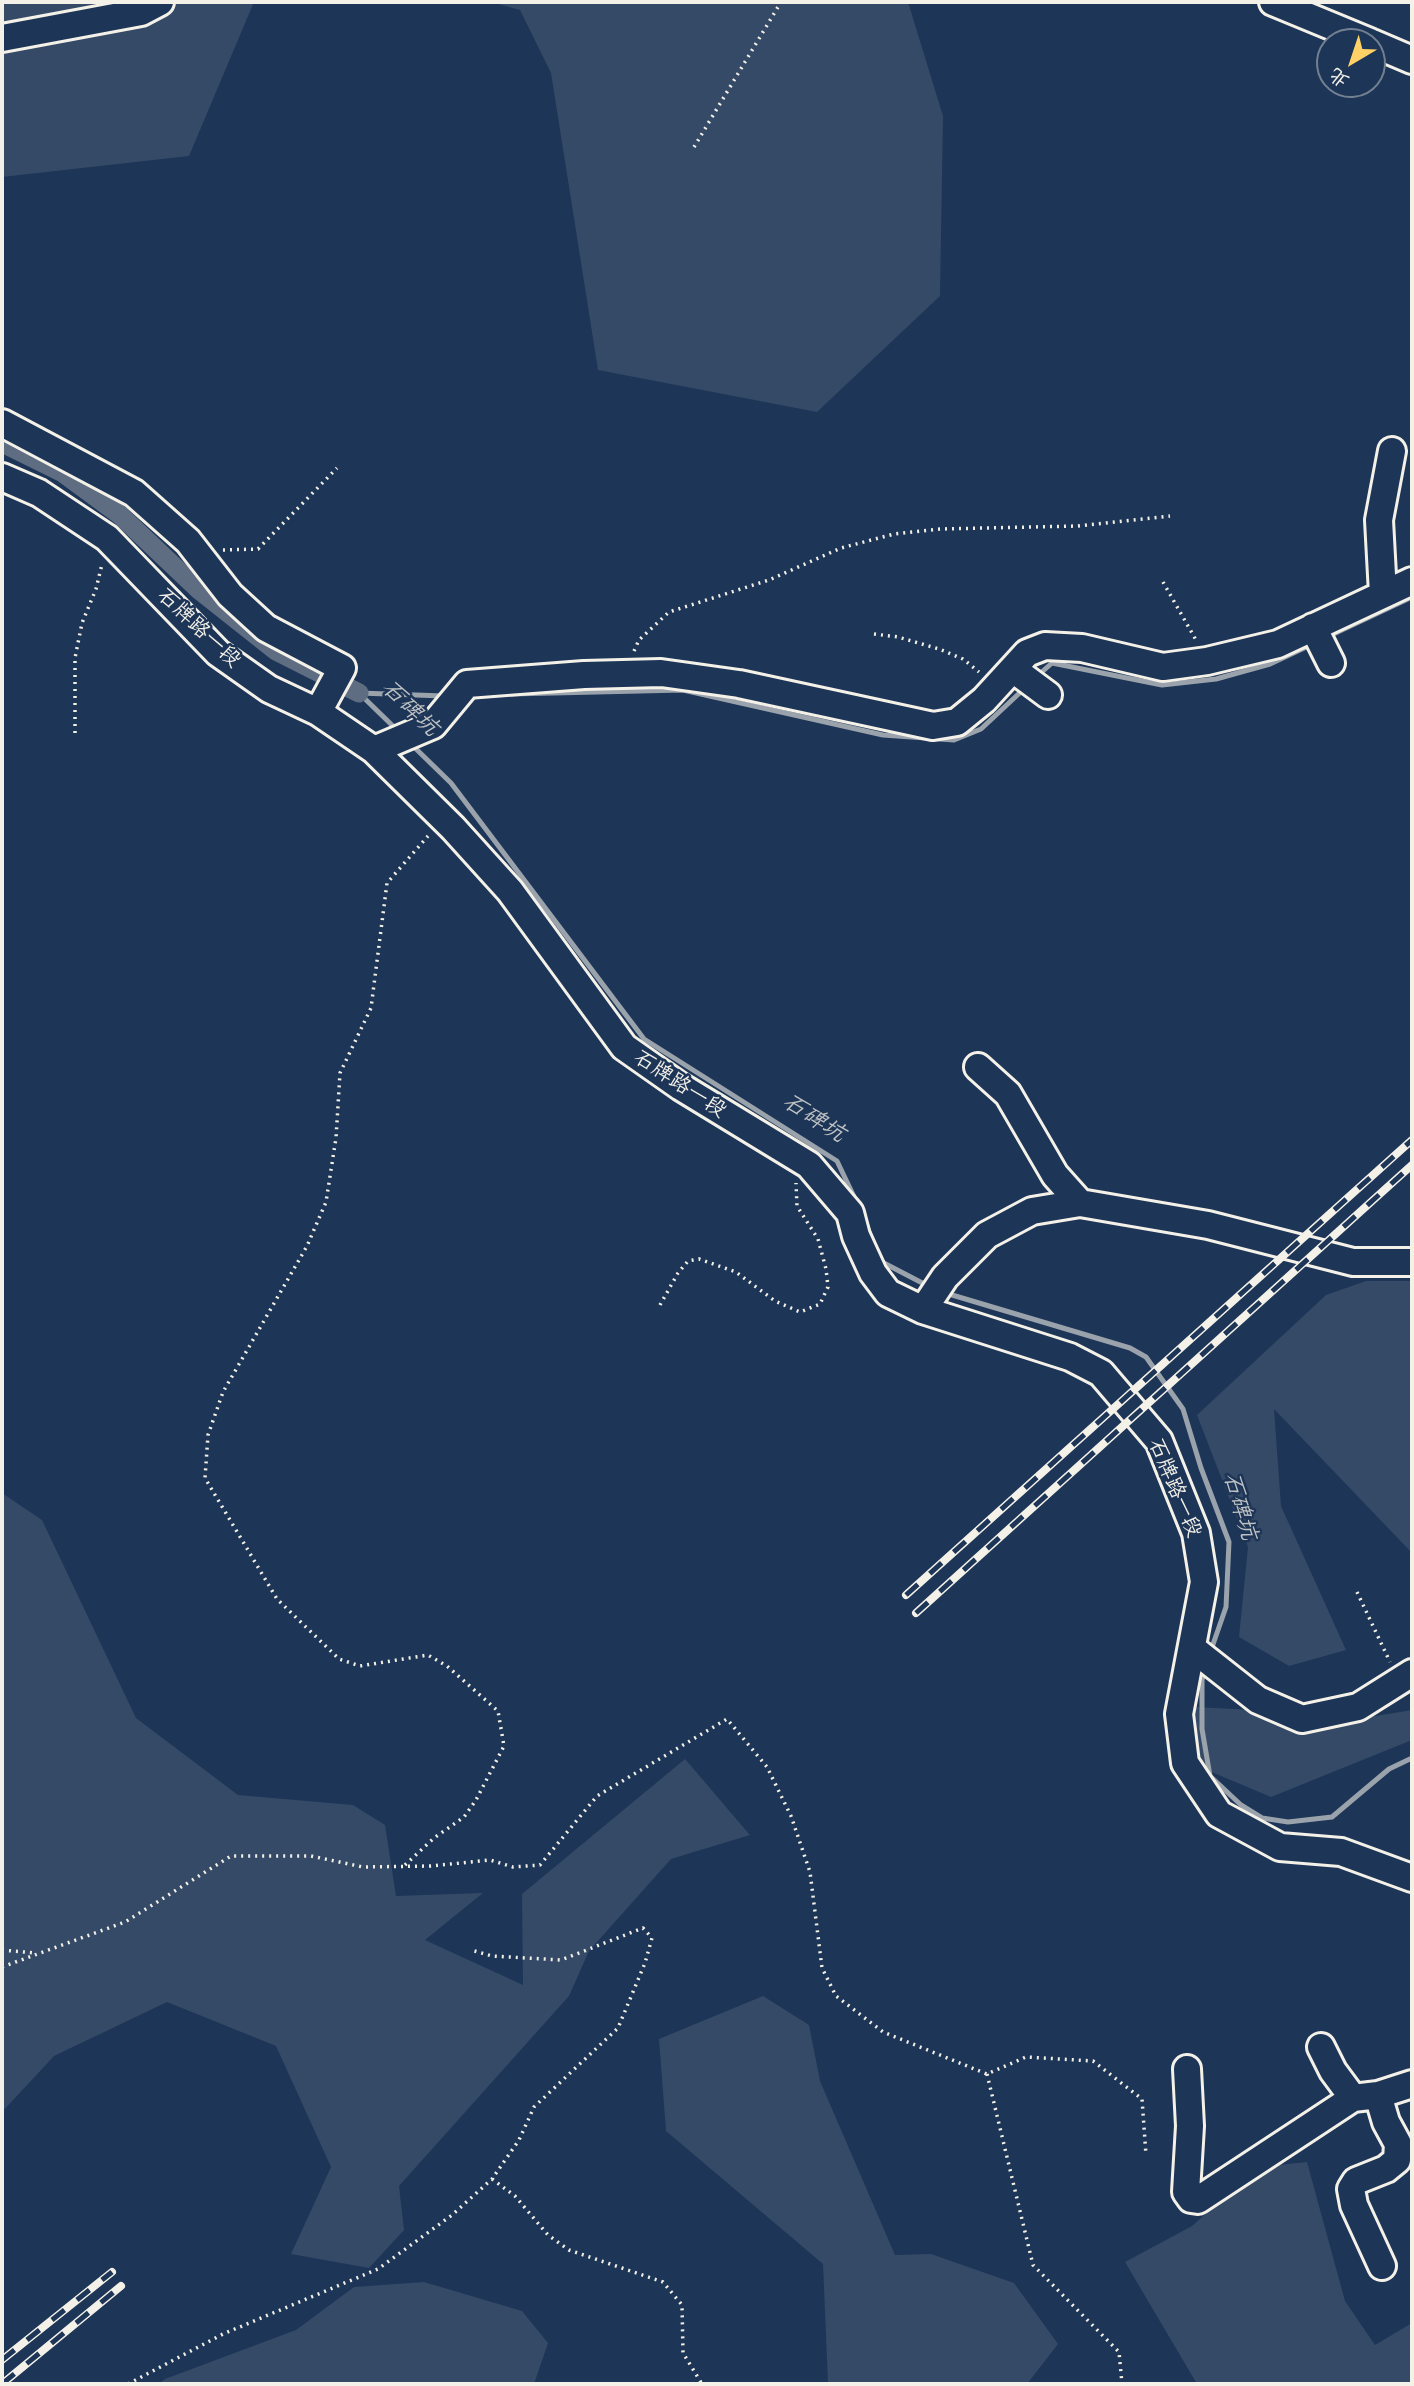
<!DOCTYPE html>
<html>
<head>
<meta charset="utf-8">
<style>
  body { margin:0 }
  #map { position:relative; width:1414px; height:2386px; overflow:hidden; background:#1d3557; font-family:"Comic Neue","LXGW WenKai TC",sans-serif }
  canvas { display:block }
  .frame { position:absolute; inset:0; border:4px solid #f4f1e8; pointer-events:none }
  .north { position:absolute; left:1316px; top:28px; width:70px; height:70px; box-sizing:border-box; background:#1d3557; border:2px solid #738091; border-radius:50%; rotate:219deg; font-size:19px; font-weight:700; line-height:28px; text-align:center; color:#f4f1e8 }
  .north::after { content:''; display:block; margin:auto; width:24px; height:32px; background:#ffd166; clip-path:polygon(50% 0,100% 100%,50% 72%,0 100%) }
</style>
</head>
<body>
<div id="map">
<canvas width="1414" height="2386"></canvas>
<div class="frame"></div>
<div class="north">北</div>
</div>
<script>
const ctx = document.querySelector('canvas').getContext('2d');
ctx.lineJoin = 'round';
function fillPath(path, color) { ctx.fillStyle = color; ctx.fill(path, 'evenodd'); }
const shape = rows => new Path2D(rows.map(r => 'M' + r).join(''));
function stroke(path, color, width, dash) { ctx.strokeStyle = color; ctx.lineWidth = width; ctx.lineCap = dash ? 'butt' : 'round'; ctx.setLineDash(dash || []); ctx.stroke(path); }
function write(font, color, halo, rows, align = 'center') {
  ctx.font = font + ' "Comic Neue","LXGW WenKai TC",sans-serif'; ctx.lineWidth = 5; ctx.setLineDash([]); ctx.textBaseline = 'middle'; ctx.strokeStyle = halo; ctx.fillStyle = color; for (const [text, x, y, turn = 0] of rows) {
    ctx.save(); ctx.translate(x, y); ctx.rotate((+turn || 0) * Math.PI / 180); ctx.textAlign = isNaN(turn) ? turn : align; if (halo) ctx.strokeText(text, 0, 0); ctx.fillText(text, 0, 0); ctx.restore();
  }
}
fillPath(shape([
  [2,2,254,2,189,156,2,177],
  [491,2,908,2,943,116,940,296,817,412,598,370,551,73,520,10],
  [1366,1281,1412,1281,1412,1553,1274,1409,1281,1506,1346,1650,1289,1666,1239,1637,1248,1547,1197,1415,1326,1295],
  [2,1493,42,1520,136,1718,238,1795,353,1805,385,1825,396,1896,483,1893,425,1940,523,1985,522,1894,685,1759,750,1835,671,1859,589,1951,569,1996,399,2186,404,2230,369,2268,291,2254,331,2167,276,2046,167,2002,54,2056,2,2112],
  [1194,1707,1376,1716,1412,1710,1412,1740,1271,1797,1190,1763],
  [763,1996,809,2025,820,2081,895,2255,931,2254,1014,2283,1058,2344,1027,2384,828,2384,823,2264,666,2131,659,2039],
  [1307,2162,1345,2301,1375,2345,1412,2323,1412,2384,1197,2384,1125,2262,1192,2226,1259,2167],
  [424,2282,522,2311,548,2343,534,2384,159,2384,165,2379,296,2330,354,2287]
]), '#354a67');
stroke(shape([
  [1327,637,1412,597],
  [1035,678,1052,663,1162,685,1216,679,1270,664,1315,643],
  [359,693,399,732],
  [359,693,444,696],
  [510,694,683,690,883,735,954,740,981,729,1026,687],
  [411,744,451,783,644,1039,837,1161,857,1203],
  [864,1218,880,1261,930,1287],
  [942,1292,1130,1348,1146,1357,1183,1409,1201,1468,1229,1542,1226,1607,1210,1653],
  [1205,1669,1202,1680,1202,1729,1210,1776,1241,1805,1262,1818,1288,1822,1332,1817,1389,1769,1412,1758]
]), '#9aa2ab', 5);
stroke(shape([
  [2,443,63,473,120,515,199,590,276,651,359,693]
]), '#5e6d82', 19);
const minor = shape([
  [1273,2,1370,42],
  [2,38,141,12,160,2],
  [1372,43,1412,60],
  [2,423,134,493,188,541,230,595,266,628,342,668,318,712],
  [2,477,39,493,107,538,218,653,269,689,318,712,374,750,453,828,510,891,624,1047,681,1087,809,1165,850,1213,856,1236,873,1273,888,1293,923,1310,1070,1357,1101,1373,1159,1441,1196,1533,1204,1582,1179,1714,1185,1763,1219,1814,1280,1847,1341,1852,1412,1878],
  [1383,594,1379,520,1392,451],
  [1313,627,1331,663],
  [1013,669,1048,695],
  [374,750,433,725,467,684,584,675,661,673,739,684,933,726,957,722,984,700,1027,653,1045,646,1082,648,1163,667,1207,661,1278,644,1412,581],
  [978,1067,1008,1094,1055,1175,1080,1203],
  [923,1310,945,1277,987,1235,1032,1211,1080,1203,1208,1225,1353,1262,1412,1262],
  [1192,1648,1258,1700,1302,1719,1358,1707,1412,1673],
  [1321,2047,1333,2071,1353,2098],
  [1187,2069,1190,2126,1186,2192,1191,2199,1198,2200,1353,2098,1378,2095,1412,2084],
  [1378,2095,1386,2122,1398,2144,1397,2160,1386,2169,1356,2181,1351,2189,1354,2205,1382,2266]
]);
stroke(minor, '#f4f1e8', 32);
stroke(shape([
  [694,147,781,2],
  [223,550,258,549,337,468],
  [1163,582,1196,640],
  [874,634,898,637,939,649,963,659,979,672],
  [634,651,639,640,669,612,769,580,841,548,894,534,940,529,1077,526,1170,516],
  [75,733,75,658,82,623,96,589,102,564],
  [660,1305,678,1273,688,1261,699,1259,736,1272,775,1301,800,1312,820,1304,828,1287,826,1269,818,1239,797,1206,796,1183],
  [1357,1592,1390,1662],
  [405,1865,434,1838,464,1817,476,1800,504,1746,498,1711,447,1666,428,1655,360,1666,339,1659,277,1599,205,1478,208,1435,223,1392,307,1246,326,1202,336,1138,340,1073,371,1008,387,883,428,836],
  [2,1950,35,1953],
  [2,1967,125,1922,231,1856,311,1856,363,1867,431,1866,490,1860,513,1867,540,1865,597,1796,727,1719,767,1767,791,1816,810,1872,822,1968,836,1996,883,2032,987,2074,1026,2057,1093,2061,1142,2099,1146,2155],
  [987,2074,1033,2265,1119,2352,1122,2384],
  [492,2179,515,2196,548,2235,569,2250,663,2282,682,2305,683,2353,702,2384],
  [128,2384,223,2334,378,2269,452,2215,492,2179,519,2140,534,2107,618,2028,645,1963,652,1938,643,1928,561,1960,492,1956,471,1950]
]), '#f4f1e8', 3.5, [2, 5]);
stroke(minor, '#1d3557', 26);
const rail = shape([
  [906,1595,1412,1140],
  [916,1613,1412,1165],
  [2,2360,112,2272],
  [2,2384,121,2286]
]);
stroke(rail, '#f4f1e8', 8);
stroke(rail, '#1d3557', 5, [16]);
write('21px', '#f4f1e8', '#1d3557', [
  ["石牌路一段",199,628,43],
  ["石牌路一段",680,1084,33],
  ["石牌路一段",1175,1488,67]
]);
write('italic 23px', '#c0c3c4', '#1d3557', [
  ["石碑坑",410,708,44],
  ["石碑坑",814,1118,33],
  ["石碑坑",1240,1506,74]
]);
</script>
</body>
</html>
